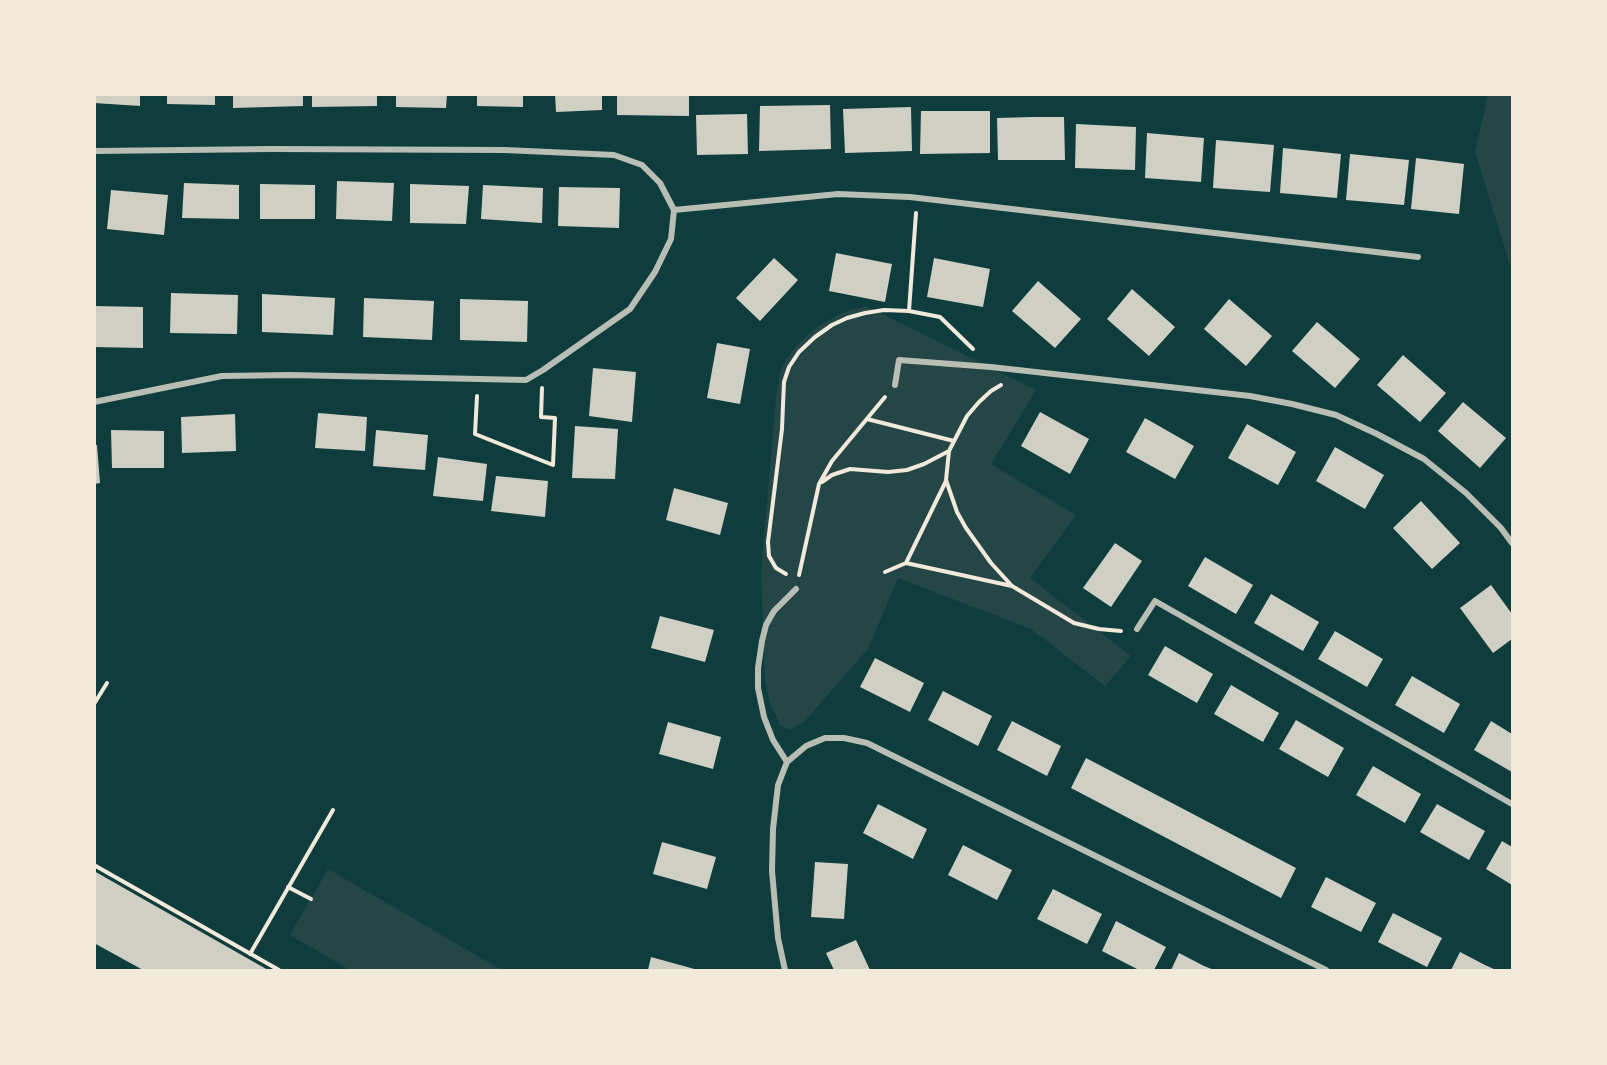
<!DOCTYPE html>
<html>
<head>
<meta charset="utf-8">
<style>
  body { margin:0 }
  #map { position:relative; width:1607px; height:1065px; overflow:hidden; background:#0f3d3e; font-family:Figtree,sans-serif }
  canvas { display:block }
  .frame { position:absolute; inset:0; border:96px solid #f1e9da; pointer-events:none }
</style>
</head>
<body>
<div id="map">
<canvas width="1607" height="1065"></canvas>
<div class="frame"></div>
</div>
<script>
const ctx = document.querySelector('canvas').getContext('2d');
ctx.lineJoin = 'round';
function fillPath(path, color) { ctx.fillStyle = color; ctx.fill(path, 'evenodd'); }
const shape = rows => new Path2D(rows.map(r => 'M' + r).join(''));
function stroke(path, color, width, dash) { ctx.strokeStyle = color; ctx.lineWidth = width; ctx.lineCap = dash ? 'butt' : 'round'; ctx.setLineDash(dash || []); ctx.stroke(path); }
fillPath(shape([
  [1488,95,1512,95,1512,271,1475,152],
  [866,306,1036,390,991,464,1076,515,1030,578,1131,656,1105,686,1031,629,898,578,868,649,805,721,791,730,780,725,770,703,765,681,761,573,777,388,782,366,797,345,820,325,844,312],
  [328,869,502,970,350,970,290,935]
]), '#244646');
fillPath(shape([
  [94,94,140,94,140,106,94,103],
  [167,94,215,94,215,105,167,104],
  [233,94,303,94,303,106,233,108],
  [312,94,377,94,377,106,312,107],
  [396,94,447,94,446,108,396,107],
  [477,94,523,94,523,107,477,106],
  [555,94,602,94,602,110,556,112],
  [617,94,689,94,689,116,617,115],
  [830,105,831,149,759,151,760,106],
  [911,107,912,151,845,153,843,109],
  [921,111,990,111,990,153,920,154],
  [747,114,748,154,697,155,696,115],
  [1032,117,1064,117,1065,160,998,160,997,118],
  [1076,124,1136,127,1135,170,1075,168],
  [1147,133,1204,138,1201,182,1145,178],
  [1216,140,1274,145,1270,192,1213,188],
  [1283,148,1341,154,1337,198,1280,193],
  [1350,154,1409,160,1404,205,1346,200],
  [1416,158,1464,164,1459,214,1411,209],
  [337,181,394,183,392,221,336,219],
  [184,183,239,185,239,219,182,218],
  [260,184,315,185,315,219,260,219],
  [410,184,469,186,466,224,410,223],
  [483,185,543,188,542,223,481,219],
  [559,187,620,188,619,228,558,226],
  [111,190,168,195,164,235,107,229],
  [836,253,892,264,885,302,829,291],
  [774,258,798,280,760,321,736,298],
  [934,258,990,269,983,307,927,297],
  [1038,281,1081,319,1055,348,1012,311],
  [1132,289,1175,327,1149,356,1107,319],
  [171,293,238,295,237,334,170,333],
  [262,294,335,298,333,335,262,332],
  [364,298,434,301,432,340,363,337],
  [460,299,528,301,527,342,460,340],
  [1229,299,1272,336,1246,366,1204,329],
  [94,306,143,307,143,348,94,347],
  [1317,322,1360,359,1335,388,1292,351],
  [717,343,750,349,740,404,707,398],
  [1403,355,1446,393,1420,422,1377,385],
  [593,368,636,372,632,422,589,416],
  [1463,402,1506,438,1480,468,1438,431],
  [1040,412,1089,439,1070,474,1021,446],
  [318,413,367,417,365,451,315,448],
  [235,414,236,451,182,453,181,417],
  [1145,418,1194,446,1175,479,1126,452],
  [1247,424,1296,452,1278,485,1228,458],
  [575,426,618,429,615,479,572,478],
  [111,430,164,431,164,468,112,468],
  [376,430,428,435,425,470,373,466],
  [94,445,97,445,100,483,94,484],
  [1335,447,1384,475,1365,509,1316,481],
  [438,457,487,464,483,501,433,496],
  [496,476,548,481,545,517,491,511],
  [674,488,728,503,720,535,666,520],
  [1421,501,1460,543,1432,569,1393,528],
  [1115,543,1142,561,1111,607,1083,588],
  [1205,557,1253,585,1236,614,1188,586],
  [1491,585,1512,614,1512,639,1493,653,1460,608],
  [1271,594,1319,622,1303,651,1254,623],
  [660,616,714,630,705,662,651,648],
  [1335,631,1383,659,1367,687,1318,659],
  [1165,646,1213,674,1197,703,1148,675],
  [875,658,924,683,910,712,860,687],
  [1412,676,1460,704,1444,733,1395,705],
  [1231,685,1279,713,1263,742,1214,714],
  [943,691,992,716,978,746,928,720],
  [1296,720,1344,748,1328,777,1279,749],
  [1012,721,1061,746,1047,776,997,750],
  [1491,721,1512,734,1512,772,1474,750],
  [668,722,721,737,713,769,659,754],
  [1086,758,1296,868,1281,898,1071,788],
  [1373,766,1421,794,1405,823,1356,795],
  [878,804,927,829,913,859,863,833],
  [1437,804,1485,831,1469,860,1420,832],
  [1502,841,1512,847,1512,885,1486,869],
  [662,842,716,857,707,889,653,874],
  [963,845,1012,870,997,900,948,875],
  [815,862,848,864,844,919,811,917],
  [94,871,268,970,143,970,94,943],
  [1326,877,1376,903,1361,932,1311,907],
  [1053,889,1102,914,1087,944,1037,919],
  [1393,913,1442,938,1427,967,1378,942],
  [1116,921,1166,947,1154,970,1139,970,1102,951],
  [856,940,870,970,834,970,826,953],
  [1460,952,1485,965,1496,970,1451,970],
  [1179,953,1204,966,1214,970,1171,970],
  [651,957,698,970,648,970]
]), '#cfcfc3');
stroke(shape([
  [909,311,916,213],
  [1001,385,991,391,979,402,967,416,949,451,946,480,957,512,966,528,991,563,1012,586],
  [477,396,475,434,553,465,555,418,541,417,542,388],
  [867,419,954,441],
  [822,482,832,475,850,469,888,472,907,470,924,464,949,451],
  [906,563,946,481],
  [885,572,906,563,1012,586,1074,623,1099,629,1121,631],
  [786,574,776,568,769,556,768,542,782,429,784,382,789,367,799,352,815,337,832,325,847,318,865,313,884,310,909,311,940,317,973,349],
  [799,575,819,484,832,461,885,397],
  [94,704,107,683],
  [94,865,279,970],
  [288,887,311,899],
  [250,954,333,810]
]), '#f1e9da', 4);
stroke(shape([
  [94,151,272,149,505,150,614,155,642,165,660,183,674,210,671,239,655,272,630,309,543,370,526,380,290,375,222,376,94,402],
  [674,210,838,194,910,197,1418,257],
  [895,385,899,360,991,367,1250,396,1292,404,1336,415,1377,434,1424,459,1466,493,1501,528,1512,543],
  [1137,629,1155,601,1512,804],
  [787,762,773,740,764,717,758,688,758,668,762,641,766,625,774,611,796,589],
  [785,970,778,938,772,871,773,829,778,785,787,762,806,746,825,738,844,738,867,743,1326,970]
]), '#b8beb3', 6);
</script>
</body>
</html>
